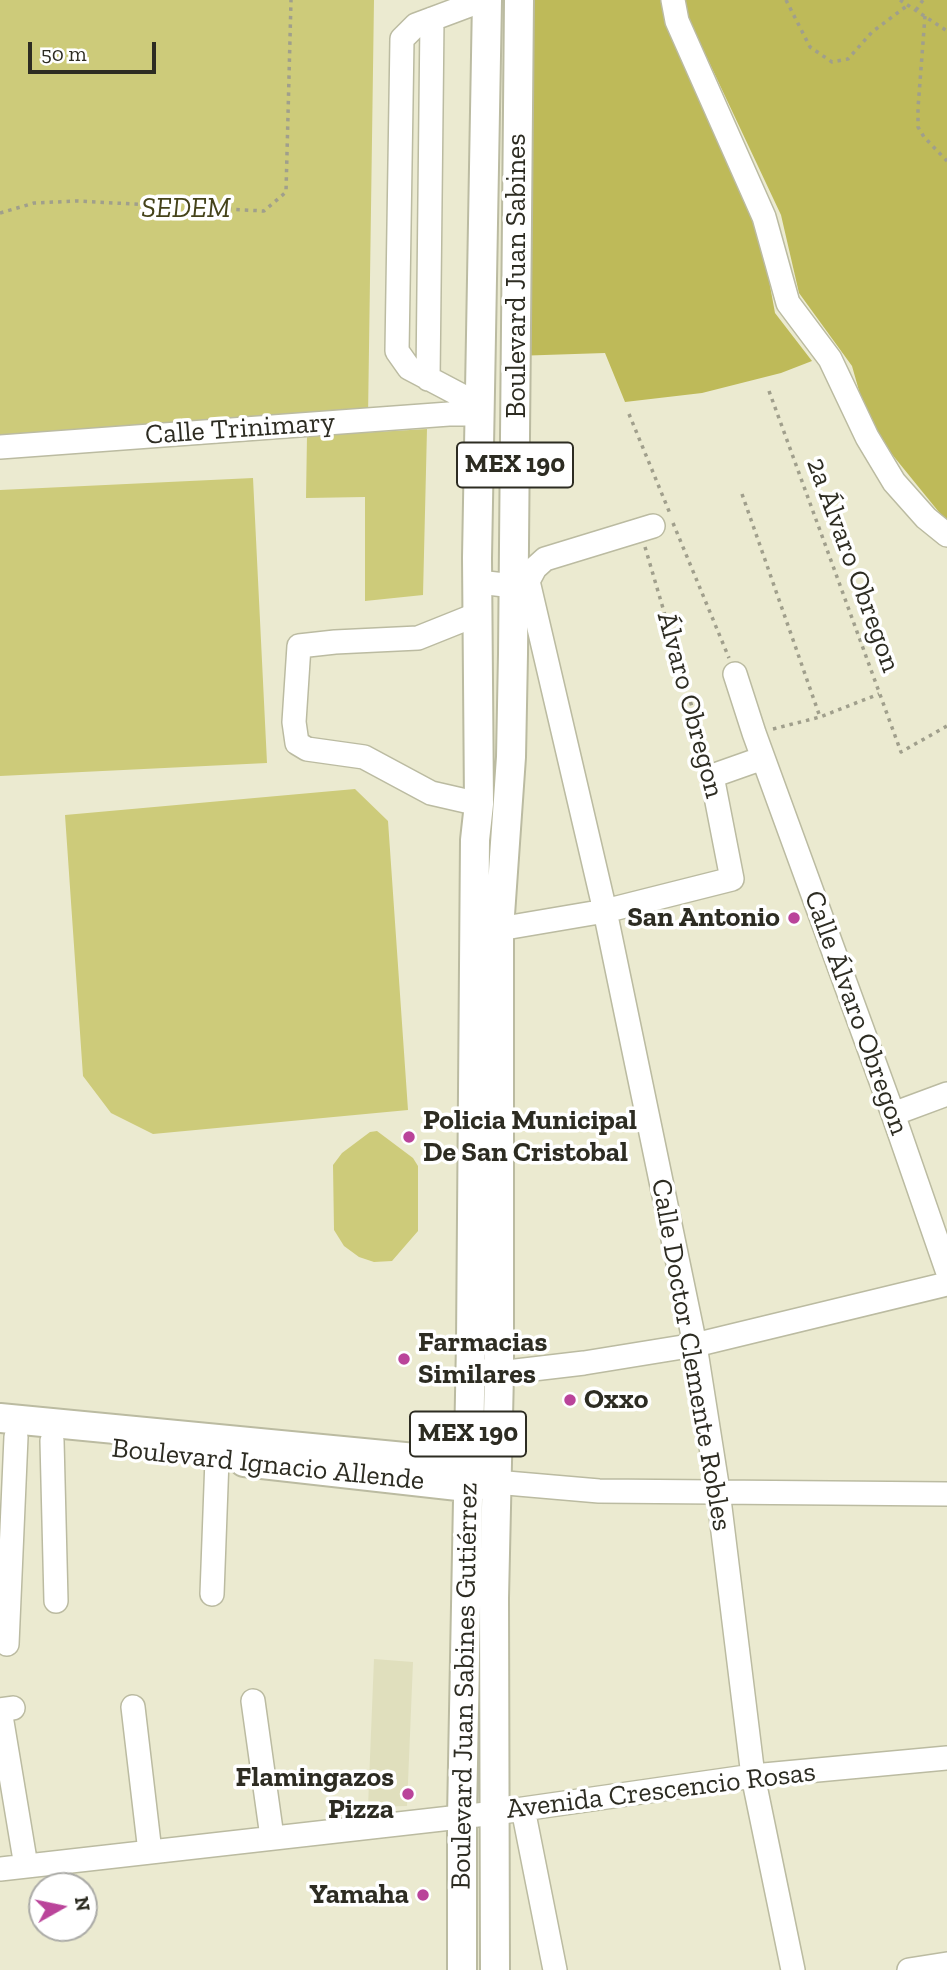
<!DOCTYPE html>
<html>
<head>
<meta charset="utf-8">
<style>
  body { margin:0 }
  #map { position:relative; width:947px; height:1970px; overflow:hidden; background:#ebead0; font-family:"Zilla Slab",serif }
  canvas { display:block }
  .north { position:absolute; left:28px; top:1872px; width:70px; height:70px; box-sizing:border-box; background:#fff; border:2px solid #ababa7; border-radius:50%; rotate:81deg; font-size:19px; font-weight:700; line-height:28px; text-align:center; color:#2d2c22 }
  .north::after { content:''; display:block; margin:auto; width:24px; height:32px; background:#ba449a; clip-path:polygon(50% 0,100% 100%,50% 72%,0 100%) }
  .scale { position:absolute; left:28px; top:42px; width:128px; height:32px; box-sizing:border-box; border:4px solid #2d2c22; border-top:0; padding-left:9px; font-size:21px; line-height:24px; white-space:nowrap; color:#2d2c22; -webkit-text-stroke:5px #fff; paint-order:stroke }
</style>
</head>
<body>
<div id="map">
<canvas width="947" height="1970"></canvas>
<div class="north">N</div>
<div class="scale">50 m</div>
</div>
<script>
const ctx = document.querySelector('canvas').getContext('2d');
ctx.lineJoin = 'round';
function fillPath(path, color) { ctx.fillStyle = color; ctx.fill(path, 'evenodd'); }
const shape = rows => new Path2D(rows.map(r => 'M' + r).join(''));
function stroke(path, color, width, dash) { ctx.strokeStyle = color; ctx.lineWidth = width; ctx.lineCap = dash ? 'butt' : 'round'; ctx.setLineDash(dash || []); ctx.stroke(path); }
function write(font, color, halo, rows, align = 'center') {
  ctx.font = font + ' "Zilla Slab",serif'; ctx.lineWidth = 7; ctx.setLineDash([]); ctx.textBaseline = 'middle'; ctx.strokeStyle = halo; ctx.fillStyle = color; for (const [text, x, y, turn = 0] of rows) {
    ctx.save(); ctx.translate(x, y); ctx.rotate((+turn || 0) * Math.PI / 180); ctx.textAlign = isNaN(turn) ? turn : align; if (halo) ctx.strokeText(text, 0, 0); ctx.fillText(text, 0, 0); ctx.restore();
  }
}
fillPath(shape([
  [374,1659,413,1662,407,1806,368,1807]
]), '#e0dfbd');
fillPath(shape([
  [0,0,374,0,368,417,0,443],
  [427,429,423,595,365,601,365,497,306,498,307,436],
  [253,478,267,763,0,776,0,490],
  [355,789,388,821,408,1110,153,1134,111,1113,83,1076,65,815],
  [377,1131,413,1158,418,1166,418,1231,392,1261,374,1262,359,1257,344,1246,334,1230,333,1165,342,1153,370,1132]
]), '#cdcb7a');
fillPath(shape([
  [524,0,664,0,758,220,775,313,812,361,781,373,702,393,625,402,605,353,514,356],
  [683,0,947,0,947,522,869,426,852,366,799,293,781,215,685,11]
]), '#beba59');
const minor = shape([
  [673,0,677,21,764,217,788,303,830,359,867,437,894,482,926,518,947,535],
  [428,379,432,19],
  [480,399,464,397,409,368,397,351,402,39,416,25,483,0],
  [0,447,449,414,480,414],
  [528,581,605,911,695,1345,718,1491,753,1776,793,1970],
  [478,582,514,586,528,581,535,568,545,559,653,526],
  [478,614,418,638,335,642,299,646,294,722,297,743,307,749,364,757,431,793,479,804],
  [735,674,754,733,893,1114,947,1270],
  [499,929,605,911,732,879,712,776,763,758],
  [893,1114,947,1094],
  [484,1371,499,1373,584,1363,695,1345,947,1284],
  [52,1441,56,1601],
  [495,1482,599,1491,947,1494],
  [212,1594,217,1459],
  [7,1644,16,1437],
  [253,1701,272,1837],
  [133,1707,150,1852],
  [13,1708,0,1710,26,1866],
  [523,1809,555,1970],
  [0,1869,495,1813,753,1776,947,1758],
  [909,1970,947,1964]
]);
const major = shape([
  [0,1418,467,1463,481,1473],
  [244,1462,467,1487,485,1484],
  [462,1970,462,1816,471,1342,475,840,479,804,477,558,487,0],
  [495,1970,494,1598,499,1373,499,929,511,757,513,654,519,0]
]);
stroke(minor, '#bbbba1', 26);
stroke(major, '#bbbba1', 32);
stroke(shape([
  [786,0,810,47,832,62,848,59,872,32,908,5],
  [900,0,947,31],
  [916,10,923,0],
  [925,16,918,108,918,127,924,137,947,161],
  [0,213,34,203,77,201,264,211,286,192,291,0],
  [769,391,901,752,947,726],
  [629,414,671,516],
  [742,494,820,717],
  [673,523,729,658],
  [645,547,707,758],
  [773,729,820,717,879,694]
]), '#a09f8c', 3.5, [3.5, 5]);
stroke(minor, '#fff', 23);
stroke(major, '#fff', 28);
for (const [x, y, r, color] of [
  [794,918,7,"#ba449a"],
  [409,1137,7,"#ba449a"],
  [404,1359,7,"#ba449a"],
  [570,1400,7,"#ba449a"],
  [408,1794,7,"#ba449a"],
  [423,1895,7,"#ba449a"]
]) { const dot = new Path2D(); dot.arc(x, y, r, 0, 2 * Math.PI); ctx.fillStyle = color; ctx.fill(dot); stroke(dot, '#fff', 2.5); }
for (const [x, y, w] of [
  [515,465,116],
  [468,1434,116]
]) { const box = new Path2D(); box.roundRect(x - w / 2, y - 22.5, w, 45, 5); ctx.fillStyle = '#fff'; ctx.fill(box); stroke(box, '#2d2c22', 2); }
write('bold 26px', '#2d2c22', null, [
  ["MEX 190",515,465],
  ["MEX 190",468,1434]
]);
write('italic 28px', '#45431a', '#fff', [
  ["SEDEM",186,209]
]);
write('28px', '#2d2c22', '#fff', [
  ["Boulevard Juan Sabines",517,276,-90],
  ["Calle Trinimary",240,429,-4],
  ["2a Álvaro Obregon",853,565,70],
  ["Álvaro Obregon",690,705,75],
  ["Calle Álvaro Obregon",856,1013,70],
  ["Calle Doctor Clemente Robles",691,1355,80],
  ["Boulevard Ignacio Allende",268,1465,6],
  ["Boulevard Juan Sabines Gutiérrez",465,1686,-89],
  ["Avenida Crescencio Rosas",661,1791,-7]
]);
write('bold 28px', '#2d2c22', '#fff', [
  ["San Antonio",780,918],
  ["Policia Municipal",423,1121,"left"],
  ["De San Cristobal",423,1153,"left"],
  ["Farmacias",418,1343,"left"],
  ["Similares",418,1375,"left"],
  ["Oxxo",584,1400,"left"],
  ["Flamingazos",394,1778],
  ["Pizza",394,1810],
  ["Yamaha",409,1895]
], 'right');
</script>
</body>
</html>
